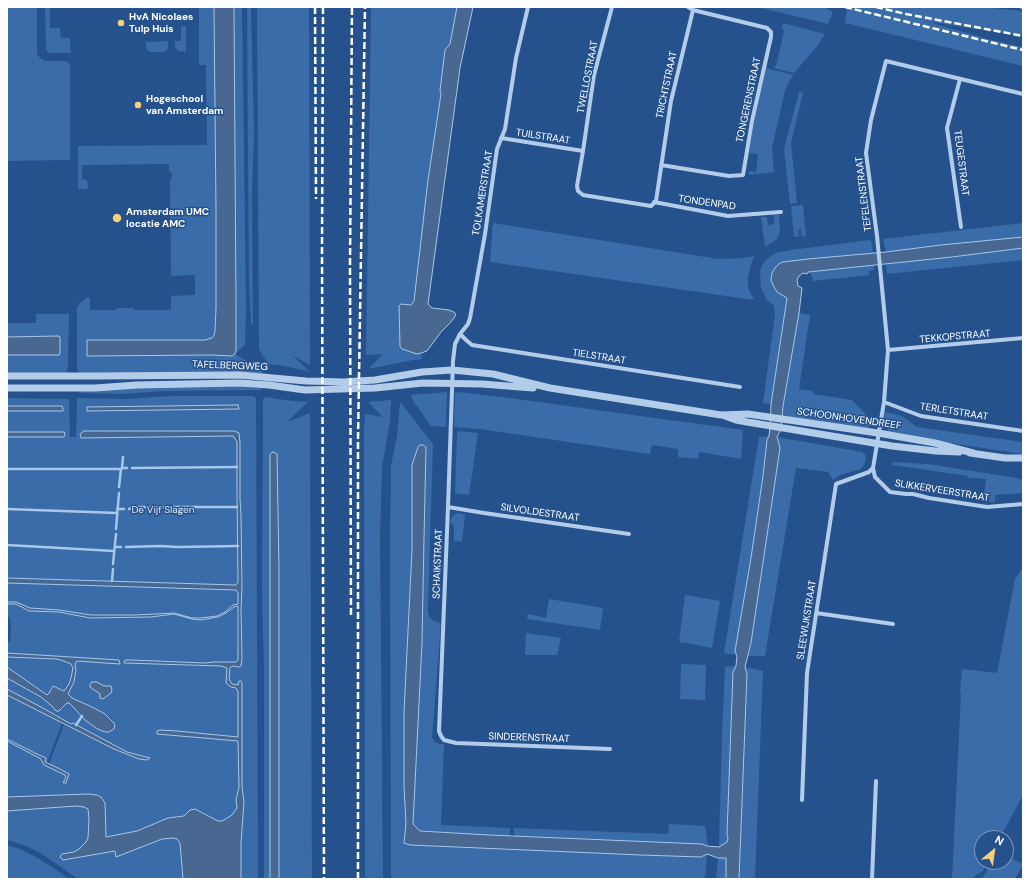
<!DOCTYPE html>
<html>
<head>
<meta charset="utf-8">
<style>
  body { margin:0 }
  #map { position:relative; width:1030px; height:886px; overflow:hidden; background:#25528c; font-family:"DM Sans",sans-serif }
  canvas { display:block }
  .frame { position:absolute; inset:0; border:8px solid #fff; pointer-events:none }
  .north { position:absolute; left:974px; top:830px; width:40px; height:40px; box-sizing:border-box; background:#25528c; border:1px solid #7c97ba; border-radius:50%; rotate:29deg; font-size:11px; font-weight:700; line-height:16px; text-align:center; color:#fff }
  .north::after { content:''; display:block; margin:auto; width:14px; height:18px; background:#f4d077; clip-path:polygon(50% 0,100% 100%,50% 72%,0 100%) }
</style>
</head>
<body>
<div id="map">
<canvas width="1030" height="886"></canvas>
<div class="frame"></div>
<div class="north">N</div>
</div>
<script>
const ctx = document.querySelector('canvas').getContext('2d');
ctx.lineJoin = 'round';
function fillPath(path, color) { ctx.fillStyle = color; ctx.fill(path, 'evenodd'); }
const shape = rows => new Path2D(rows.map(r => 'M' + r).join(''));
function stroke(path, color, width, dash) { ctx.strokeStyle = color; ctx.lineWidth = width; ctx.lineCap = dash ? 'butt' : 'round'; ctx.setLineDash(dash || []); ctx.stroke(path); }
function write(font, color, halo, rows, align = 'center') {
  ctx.font = font + ' "DM Sans",sans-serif'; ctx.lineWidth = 3; ctx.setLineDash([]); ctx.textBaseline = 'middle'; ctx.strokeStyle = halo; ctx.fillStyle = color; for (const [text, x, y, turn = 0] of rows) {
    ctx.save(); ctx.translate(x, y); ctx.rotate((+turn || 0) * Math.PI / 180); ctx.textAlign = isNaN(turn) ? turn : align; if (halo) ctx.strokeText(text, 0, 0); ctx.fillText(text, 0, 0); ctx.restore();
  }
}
fillPath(shape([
  [7,7,37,7,37,54,39,57,45,61,66,61,69,63,70,65,70,160,7,161],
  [45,7,50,7,50,28,60,28,61,38,70,38,71,53,50,53,47,51,46,49],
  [199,7,214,7,216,210,216,307,215,331,214,335,212,338,205,340,87,340,87,355,212,355,232,356,236,302,234,8,234,7,242,7,246,310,245,345,235,354,262,370,263,374,83,374,79,372,77,369,77,308,80,303,88,297,90,298,90,310,116,310,116,308,134,308,134,310,171,310,171,296,195,295,195,275,171,276,170,180,172,177,172,173,169,171,169,164,82,165,82,179,87,180,88,188,87,189,78,189,78,146,207,145,206,65,199,65],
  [247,7,251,7,254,131,252,192,253,327,251,322,249,286],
  [257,7,309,7,310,365,292,355,310,372,285,366,268,364,259,349],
  [371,7,457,7,450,44,445,50,440,90,441,94,428,180,414,302,411,305,402,304,400,346,402,349,417,354,421,353,422,359,413,360,368,369,383,354,366,355],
  [757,7,824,7,833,12,828,24],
  [847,7,983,7,1023,11,1023,36,925,21,991,40,1023,47,1023,66,845,23],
  [783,23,825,34,818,45,794,73,774,68,774,66,776,66,784,31,782,29],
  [181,26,186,26,186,52,178,51,175,47,175,41,181,41],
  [168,41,168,48,165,52,149,52,146,48,146,42],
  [766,68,793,75,785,90,772,148,774,172,749,175,749,171,756,172,758,154,750,153,749,152,754,122],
  [799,92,803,93,791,143,797,203,790,204,784,149],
  [803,205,806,236,802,237,801,229,798,230,799,233,798,234,798,235,800,235,800,236,794,237,791,206],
  [774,215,779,215,780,231,777,239,765,247,761,217,767,217,768,225,774,224],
  [493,223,718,259,744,258,755,256,753,259,750,268,748,278,748,288,754,300,490,262],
  [1023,223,1023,237,941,245,886,252,883,239],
  [871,240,873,253,783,262,780,263,775,268,772,273,771,280,773,285,777,292,787,298,771,404,763,403,775,314,774,305,767,300,761,288,760,273,761,267,768,258,776,253,791,250],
  [1023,248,1023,260,887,274,886,264],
  [874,265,874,270,869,271,869,275,813,281,812,276,808,272],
  [799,313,810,315,799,389,813,391,813,394,852,400,873,422,867,429,783,418,783,406],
  [36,314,69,314,68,364,67,371,66,373,7,374,7,355,59,355,60,337,58,336,7,337,7,323,36,323],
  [228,385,262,388,262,390,164,391,121,394,79,393,81,391,132,388],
  [447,392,446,427,431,426,414,402,411,395],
  [457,392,502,397,743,430,741,459,699,452,698,459,678,457,678,449,652,445,650,454,480,429,454,427,455,393],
  [176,396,253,396,255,397,256,399,258,879,241,879,241,843,244,802,242,787,242,683,238,685,232,684,230,681,229,678,230,668,231,666,234,666,242,659,241,609,242,587,241,515,240,499,240,442,234,431,84,431,81,433,81,436,82,438,233,436,237,442,237,495,238,582,236,585,7,578,7,437,64,437,64,432,7,432,7,411,63,411,62,406,7,406,7,398,68,399,69,400,70,437,76,437,77,398,132,399,152,397],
  [266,397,292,401,308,402,287,422,310,413,312,879,264,879,264,669,262,591,263,424,263,399],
  [391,400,390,421,382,467,380,539,383,879,365,879,364,430,365,414,383,417,368,402],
  [400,402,433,444,428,610,429,616,432,620,436,622,441,623,432,738,435,742,439,744,444,744,441,825,510,828,510,836,420,831,413,824,422,643,424,538,426,447,423,445,420,445,418,447,412,465,412,550,404,712,406,823,404,843,410,845,641,855,701,857,707,854,705,879,391,879,390,536,391,476,391,465,397,436],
  [885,412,902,416,917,427,1023,442,1023,454,890,434,883,422],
  [459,431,478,433,469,495,455,493,457,433],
  [769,436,767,440,763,476,751,558,735,651,737,655,724,653,759,437],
  [777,437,862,452,866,456,865,463,861,469,840,475,833,480,828,472,796,468,765,656,748,656,751,643,780,448],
  [893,462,928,464,1016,478,1023,480,1023,493,995,495,995,502,989,502,989,498,984,496,986,479,964,477,969,476,892,465],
  [459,513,465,515,462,542,454,541,454,526,450,522,452,517,455,514],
  [1023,567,1023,795,1000,838,982,838,982,862,987,862,983,871,976,875,973,879,952,879,961,694,960,693,962,669,997,673,1015,579],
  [7,583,236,590,238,593,238,604,233,605,225,612,217,616,200,618,192,618,174,613,135,615,91,615,59,610,30,608,16,602,7,603],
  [685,595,720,601,712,648,682,642,682,643,679,641],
  [549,599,603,608,600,630,527,619,528,614,546,618],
  [7,604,16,604,30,611,59,612,90,618,151,617,174,614,192,619,218,617,236,606,238,606,237,616,238,660,236,662,214,662,205,663,131,660,125,661,125,663,221,666,227,668,226,680,228,685,236,688,238,692,238,737,189,732,158,734,238,741,239,787,236,800,237,808,235,812,232,815,222,821,218,821,201,811,190,810,184,816,168,818,137,831,116,836,105,837,105,803,101,797,97,795,88,794,7,797,7,741,41,759,43,764,46,766,66,775,66,783,69,774,60,769,49,764,64,724,114,749,139,759,147,760,150,758,127,752,73,723,71,724,41,707,7,689,7,678,41,697,53,707,54,709,63,709,67,703,69,703,73,707,85,720,96,728,109,732,114,729,112,719,105,714,94,708,72,698,68,694,74,682,76,670,75,664,77,661,120,664,119,660,7,653,7,642,10,642,11,630,10,618,7,616],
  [526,633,561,638,557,655,525,655],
  [7,657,56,659,67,662,71,664,73,668,69,684,64,691,58,688,53,686,49,693,47,695,7,667],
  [681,664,706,665,705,700,680,699],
  [736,666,733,672,732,690,727,834,728,838,727,842,719,847,722,735,725,667],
  [745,667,763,671,755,879,739,879,747,674],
  [7,695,62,723,47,763,44,762,46,758,7,739],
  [76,806,84,807,88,810,89,819,88,838,86,842,79,849,74,852,62,854,63,860,115,851,116,856,162,839,173,838,177,839,180,843,183,879,78,879,42,854,24,845,7,840,7,811],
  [669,824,705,826,708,846,707,846,702,844,514,836,514,828,668,834],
  [7,845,20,849,34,856,55,869,69,879,7,879],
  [1006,855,1023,864,1015,879,979,879,980,878,982,879,992,862,1006,862],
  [718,858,726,858,726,879,716,879]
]), '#396ca8');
const water = shape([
  [214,7,234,7,236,302,236,350,235,354,232,356,212,355,87,356,87,340,205,340,212,338,214,335,215,331,216,307,216,210,214,7],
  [457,7,473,7,460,68,428,304,432,308,449,310,454,312,456,315,451,322,441,332,427,351,421,353,417,354,402,349,400,346,399,306,401,304,411,305,414,301,428,180,441,94,440,90,445,50,450,44,457,7],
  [1023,237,1023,248,952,257,808,272,807,274,803,273,799,276,797,280,798,286,802,288,799,313,783,406,781,429,777,437,780,448,751,643,745,667,747,674,739,879,726,879,726,858,718,858,707,854,701,857,641,855,410,845,404,843,406,823,404,786,404,712,412,550,412,465,418,447,420,445,423,445,426,447,424,538,422,643,413,824,420,831,489,835,702,844,707,846,719,847,727,842,728,838,727,834,733,672,736,666,737,656,735,651,751,558,763,476,767,440,769,436,770,427,771,404,787,298,777,292,773,285,771,280,772,273,775,268,780,263,783,262,808,259,886,252,941,245,1023,237],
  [58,336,60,337,60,353,59,355,7,355,7,337,58,336],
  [238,405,239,409,87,411,87,407,238,405],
  [7,406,62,406,63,409,63,411,7,411,7,406],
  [84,431,234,431,239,433,240,442,240,499,241,515,242,587,241,609,242,659,241,666,239,667,232,666,230,668,229,678,230,681,232,684,238,685,239,681,241,681,242,683,242,787,244,802,241,843,241,879,183,879,180,843,177,839,173,838,162,839,116,857,115,851,63,860,60,857,62,854,74,852,79,849,86,842,88,838,89,819,88,809,84,807,76,806,7,811,7,797,88,794,97,795,101,797,105,803,106,837,137,831,168,818,184,816,190,810,195,809,218,821,222,821,232,815,237,808,236,800,239,787,238,741,157,734,157,731,160,730,177,731,238,737,238,692,236,688,231,687,226,683,227,668,221,666,124,663,125,660,131,660,205,663,214,662,236,662,238,660,238,606,234,607,226,613,218,617,200,620,192,619,174,614,151,617,90,618,59,612,29,611,16,604,7,604,7,603,9,602,16,602,30,608,59,610,91,615,135,615,174,613,192,618,200,618,217,616,225,612,233,605,238,604,238,593,236,590,7,583,7,578,236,585,238,582,237,495,237,442,233,436,81,438,80,434,84,431],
  [7,432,64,432,65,433,64,437,7,437,7,432],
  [273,452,277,454,279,568,279,879,270,879,270,454,273,452],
  [7,653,119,660,120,664,77,661,75,664,76,670,74,682,68,694,72,698,94,708,105,714,114,723,115,726,114,729,109,732,106,732,102,731,96,728,85,720,73,707,69,703,67,703,59,711,56,711,53,707,41,697,7,678,7,667,47,695,49,693,53,686,64,691,69,684,71,678,73,668,71,664,61,660,56,659,7,657,7,653],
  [92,682,97,682,104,686,111,686,112,690,111,693,103,699,100,698,100,694,90,687,90,684,92,682],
  [7,689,41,707,71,724,73,723,127,752,150,758,147,760,139,759,114,749,7,695,7,689],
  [7,739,37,754,46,758,45,762,60,769,69,774,66,783,63,783,66,777,65,775,46,766,43,764,41,759,7,741,7,739]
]);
fillPath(water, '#486891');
stroke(water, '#a7c7eb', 1);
stroke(shape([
  [122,468,127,468],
  [132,468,237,467],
  [7,469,121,469,119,487],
  [121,469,122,468,123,457],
  [7,509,117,513],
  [117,509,124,509],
  [129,509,134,507,237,507],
  [116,529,119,493],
  [7,545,114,551],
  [115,547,121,547],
  [126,547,160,546,178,547,238,546],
  [113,564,116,534],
  [112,581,113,569],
  [76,725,82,716]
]), '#a7c7eb', 2.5);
stroke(shape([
  [528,7,516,58,505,129,497,149,485,234,470,318,468,324,460,334,455,344,453,361,448,507,439,731,441,736,444,740,456,743,610,749],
  [612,7,594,75,583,151,577,186,578,191,583,195,651,206,656,201,671,101,693,10],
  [1022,7,1023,7],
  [960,79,947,128,961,227],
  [1023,94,886,61,871,120,866,153,877,236,888,350,884,402,873,468,875,477,890,492,906,494,913,494,929,498,987,507,1023,504],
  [501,138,583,151],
  [661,165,729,176,743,175,752,121,771,37,771,32,767,28,693,10,688,7],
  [654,202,728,216,781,212],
  [460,334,466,340,472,345,740,387],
  [888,350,1023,338],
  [884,402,921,416,1023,431],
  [448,507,484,513,629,534],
  [816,613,893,624],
  [802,800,807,673,836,484,869,472,873,468],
  [872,879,876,781]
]), '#b3ccea', 4);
stroke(shape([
  [7,376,95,376,240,375,306,381,344,382,375,380,422,372,452,370,493,374,550,388,721,415,748,414,878,433,935,443,973,453],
  [7,388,95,388,137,385,240,383,269,385,305,390,375,388,423,383,482,384,533,388],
  [725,416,736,420,747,422,892,446,936,451,959,452],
  [970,453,1005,458,1023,458]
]), '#b3ccea', 7);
stroke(shape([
  [315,7,316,199],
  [323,7,322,250,324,879],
  [845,7,1023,50],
  [876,7,906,14,1023,36],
  [351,615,350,264,352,7],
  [358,879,358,440,365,7]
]), '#fff', 2.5, [7, 3]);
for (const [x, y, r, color] of [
  [121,23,4,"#f4d077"],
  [138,105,4,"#f4d077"],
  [117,218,5,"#f4d077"]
]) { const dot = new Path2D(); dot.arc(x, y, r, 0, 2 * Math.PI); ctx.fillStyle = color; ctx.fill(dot); stroke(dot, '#25528c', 1.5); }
write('bold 10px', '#fff', '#25528c', [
  ["HvA Nicolaes",129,17],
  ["Tulp Huis",129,29],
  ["Hogeschool",146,99],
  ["van Amsterdam",146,111],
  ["Amsterdam UMC",126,212],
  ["locatie AMC",126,224]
], 'left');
write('10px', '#fff', '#25528c', [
  ["TWELLOSTRAAT",588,77,-79],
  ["TRICHTSTRAAT",667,85,-78],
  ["TONGERENSTRAAT",749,100,-78],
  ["TUILSTRAAT",543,137,9],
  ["TEUGESTRAAT",961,163,83],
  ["TOLKAMERSTRAAT",483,193,-81],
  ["TEFELENSTRAAT",864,194,-97],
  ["TONDENPAD",707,203,8],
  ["TEKKOPSTRAAT",955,337,-5],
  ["TIELSTRAAT",599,357,9],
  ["TAFELBERGWEG",230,366,2],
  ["TERLETSTRAAT",954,412,9],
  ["SCHOONHOVENDREEF",849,419,8],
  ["SLIKKERVEERSTRAAT",942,491,9],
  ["SILVOLDESTRAAT",540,513,8],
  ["SCHAIKSTRAAT",438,564,-88],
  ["SLEEWIJKSTRAAT",807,620,-81],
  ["SINDERENSTRAAT",529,738,2]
]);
write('10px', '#d8e6f8', '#25528c', [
  ["De Vijf Slagen",163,510]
]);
</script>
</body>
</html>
